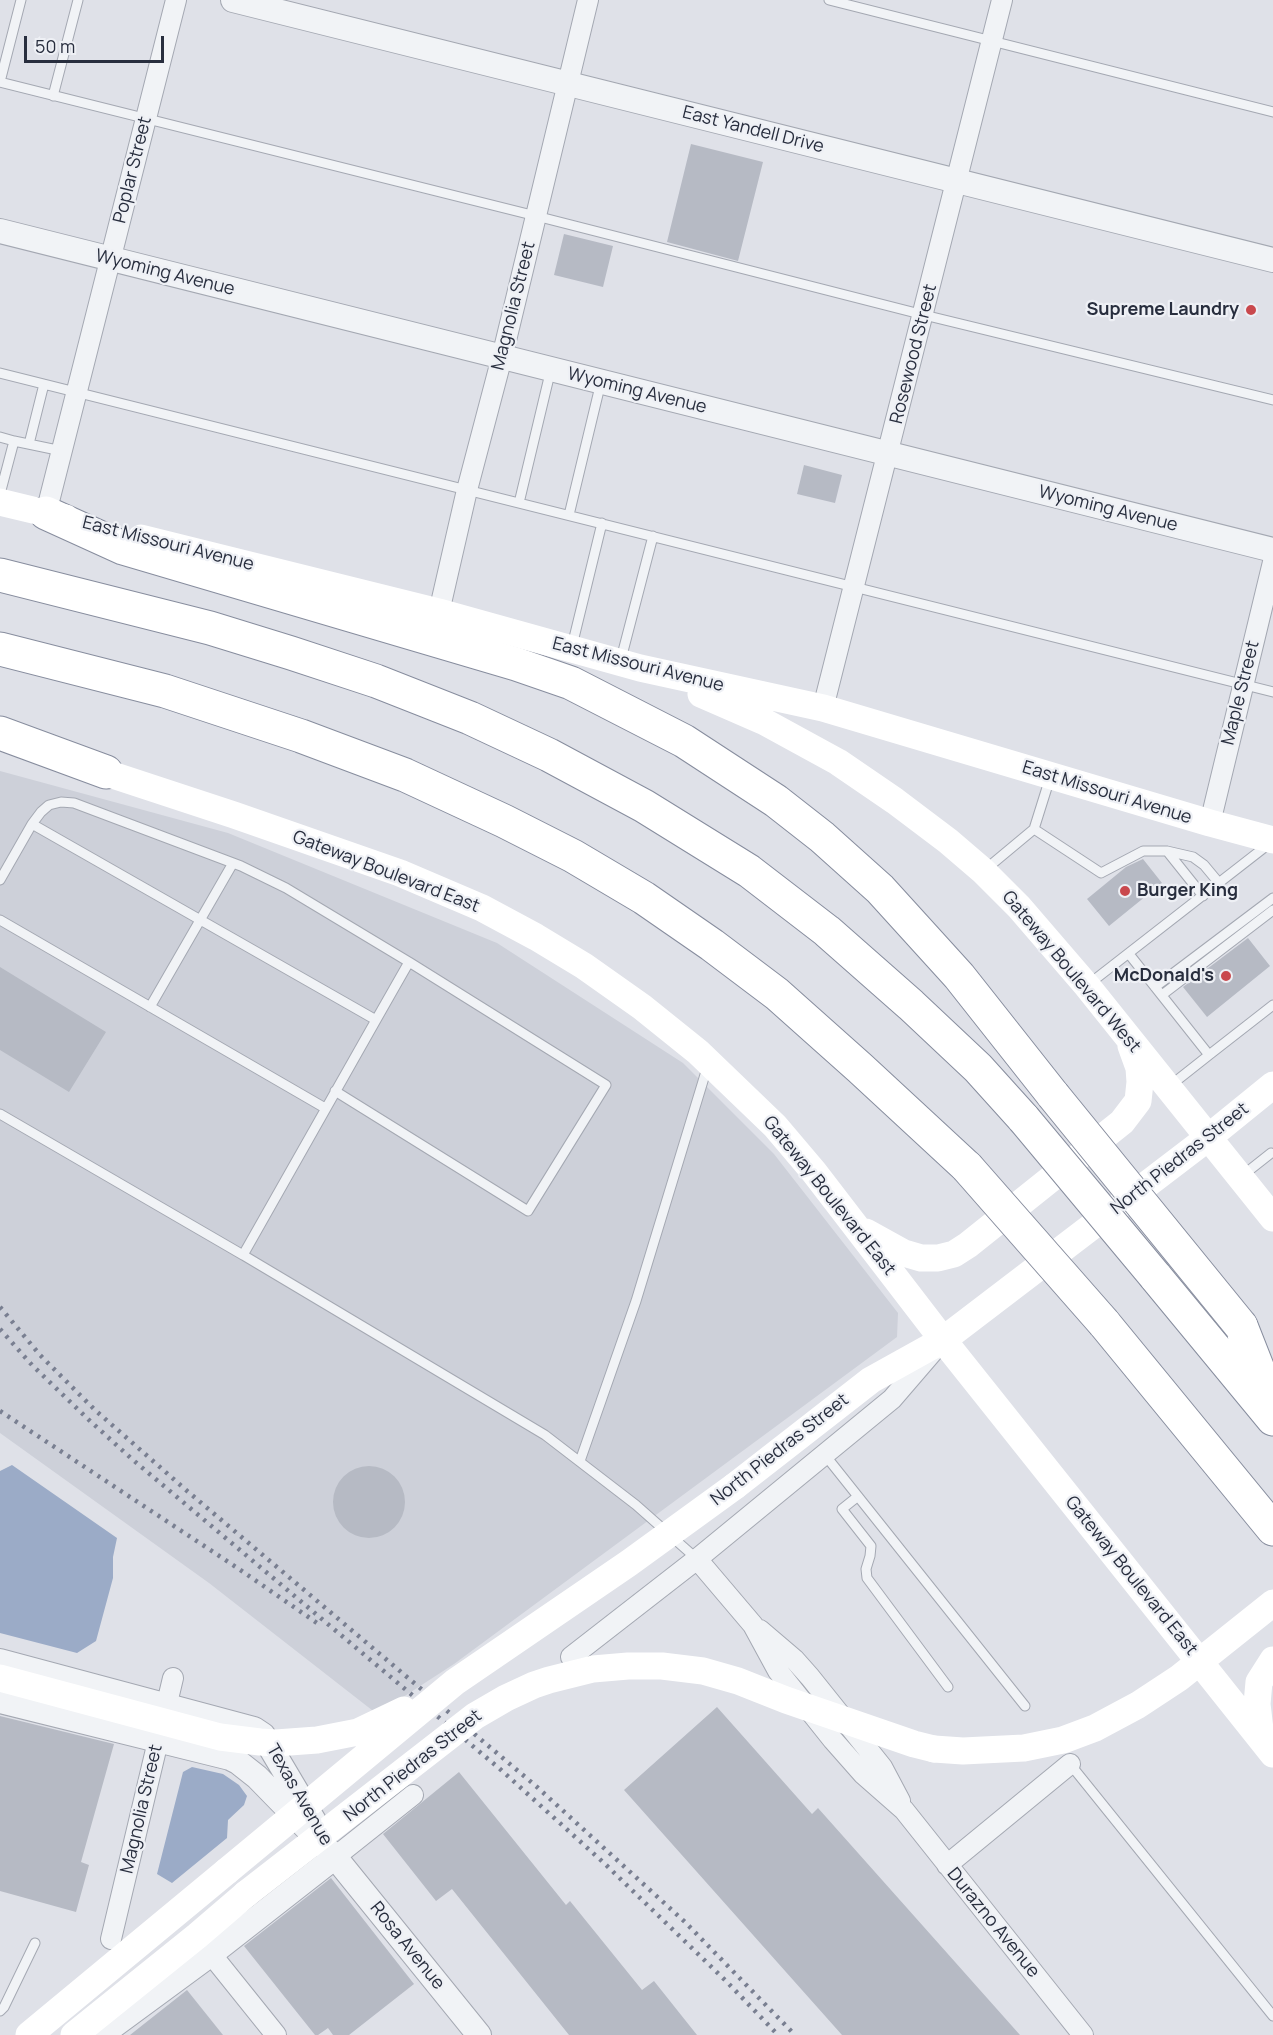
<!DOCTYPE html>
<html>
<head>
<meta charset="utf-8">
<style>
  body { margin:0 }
  #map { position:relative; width:1273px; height:2035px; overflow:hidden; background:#dfe1e8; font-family:Manrope,sans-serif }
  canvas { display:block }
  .scale { position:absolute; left:24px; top:36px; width:140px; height:27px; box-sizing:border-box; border:3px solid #282e3e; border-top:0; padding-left:8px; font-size:18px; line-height:21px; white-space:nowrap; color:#282e3e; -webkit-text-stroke:4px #eef0f5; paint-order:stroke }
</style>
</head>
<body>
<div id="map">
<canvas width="1273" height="2035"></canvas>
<div class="scale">50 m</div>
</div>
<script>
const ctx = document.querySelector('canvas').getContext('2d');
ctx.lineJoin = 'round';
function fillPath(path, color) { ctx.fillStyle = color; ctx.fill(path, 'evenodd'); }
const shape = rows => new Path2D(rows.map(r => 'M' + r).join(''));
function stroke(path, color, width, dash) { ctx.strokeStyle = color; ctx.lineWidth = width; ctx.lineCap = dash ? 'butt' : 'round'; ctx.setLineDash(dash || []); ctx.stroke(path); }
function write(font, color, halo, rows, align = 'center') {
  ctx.font = font + ' Manrope,sans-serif'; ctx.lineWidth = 4.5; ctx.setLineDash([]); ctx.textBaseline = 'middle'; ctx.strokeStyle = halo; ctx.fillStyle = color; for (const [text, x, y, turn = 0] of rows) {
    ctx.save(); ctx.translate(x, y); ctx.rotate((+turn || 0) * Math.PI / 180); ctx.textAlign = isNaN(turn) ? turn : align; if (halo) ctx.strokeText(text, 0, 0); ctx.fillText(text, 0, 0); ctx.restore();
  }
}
fillPath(shape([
  [0,771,228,833,497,943,683,1063,774,1154,898,1313,897,1337,454,1664,377,1714,209,1583,0,1433]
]), '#cdd0d9');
fillPath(shape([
  [12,1465,117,1538,113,1557,113,1578,96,1641,77,1653,0,1633,0,1471],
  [192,1767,223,1774,239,1785,247,1796,244,1805,228,1820,227,1838,172,1883,157,1874,183,1772]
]), '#9babc7');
fillPath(shape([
  [691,144,763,162,738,261,667,242],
  [564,234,613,246,603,287,554,275],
  [804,465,842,475,835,503,797,494],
  [1143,859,1162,883,1109,926,1087,899,1126,867],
  [1248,938,1270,966,1207,1017,1183,987],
  [0,967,106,1032,69,1092,0,1050],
  '333 1502a36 36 0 1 1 72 0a36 36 0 1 1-72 0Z',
  [717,1707,812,1814,818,1808,1020,2035,842,2035,624,1790],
  [0,1716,114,1744,81,1862,89,1865,76,1912,0,1891],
  [459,1772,566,1905,570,1901,642,1990,654,1981,697,2035,569,2035,452,1889,436,1901,383,1834],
  [331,1878,414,1984,349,2035,333,2035,328,2028,318,2035,315,2035,244,1946],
  [187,1990,223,2035,130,2035]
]), '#b6bac4');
const service = shape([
  [829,0,1273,112],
  [0,82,536,216,924,315,1273,400],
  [0,82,21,0],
  [53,96,78,0],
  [0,373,1273,692],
  [0,437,14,441],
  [29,444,44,384],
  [0,494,14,441,62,451],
  [519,503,551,369],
  [569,515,601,382],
  [572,646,602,523],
  [621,659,653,536],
  [32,824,41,812,49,805,61,802,74,803,241,866,286,888,409,962,376,1020],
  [1034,829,1101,873,1143,851,1167,851,1193,857,1204,865,1219,883],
  [1167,851,1203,896],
  [986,869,1034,829,1050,778],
  [0,880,32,824,376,1020,243,1255,0,1114],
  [0,920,325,1108],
  [1129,954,1209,1055,1171,1085],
  [1089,984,1270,843],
  [1155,987,1273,898],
  [1162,995,1273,910],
  [150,1007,233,863],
  [1209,1055,1273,1005],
  [335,1091,528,1211,606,1085,409,962],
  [1242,1176,1271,1153],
  [243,1255,545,1435,636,1505,697,1559],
  [825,1455,1025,1706],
  [580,1461,636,1301,707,1068],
  [857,1497,842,1509,871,1546,870,1556,866,1569,867,1578,948,1687],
  [1070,1764,1273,2016],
  [0,2011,4,2007,35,1943]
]);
const minor = shape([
  [46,513,176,0],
  [439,612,467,490,502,357,588,0],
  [823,708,1002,0],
  [1210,823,1273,562],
  [697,1559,753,1625,778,1671,833,1740,863,1774,904,1810,1083,2035],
  [760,1630,794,1659,810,1677,882,1767,900,1801],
  [571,1657,697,1559,892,1399,935,1349],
  [335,1857,413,1795],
  [947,1865,1070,1764],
  [111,1939,173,1678],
  [211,1954,276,2035]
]);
const tertiary = shape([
  [233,0,1273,260],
  [0,231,1273,550],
  [0,1661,254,1729,263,1735,314,1821],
  [0,1701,230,1758,238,1762,257,1777,335,1857,479,2035],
  [101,2035,211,1954,335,1857]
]);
const motorway = shape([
  [46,513,123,548,516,664,571,683,684,741,776,801,822,837,880,889,959,976,1053,1095],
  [0,575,210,628,291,653,376,681,470,718,549,755,644,806,749,871,827,931,911,1005,978,1068,1024,1119],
  [0,649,165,691,301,736,405,775,504,821,573,856,644,898,712,945,777,994,860,1068,967,1167],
  [0,733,106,772],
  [1155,1276,1273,1419],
  [1104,1323,1273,1529],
  [1241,1326,1271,1402]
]);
stroke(service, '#a4a8b2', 11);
stroke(minor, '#a4a8b2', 22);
stroke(tertiary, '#a4a8b2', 26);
stroke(motorway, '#878d9e', 35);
stroke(service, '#f1f3f6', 9);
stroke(minor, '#f1f3f6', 20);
stroke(tertiary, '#f1f3f6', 24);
stroke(shape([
  [0,502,66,518],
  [141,538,439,612,640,668,823,708,1210,823,1273,840],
  [701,694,763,721,838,762,895,801,948,841,983,871,1019,907,1087,986,1273,1218],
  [85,766,234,815,400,873,482,908,536,937,584,966,642,1007,698,1052,775,1126,814,1172,943,1340,1273,1754],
  [866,1232,904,1253,921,1258,938,1258,954,1254,968,1245,1122,1122,1138,1101,1140,1082,1139,1068,1131,1046],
  [735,1486,871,1380,943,1340,1209,1137,1273,1085],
  [1261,1738,1257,1704,1259,1682,1273,1660],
  [934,1749,963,1751,1024,1748,1063,1740,1095,1728,1138,1705,1179,1678,1273,1603],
  [29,2035,227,1871],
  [74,2035,197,1936,246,1894]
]), '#fff', 27);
stroke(motorway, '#fff', 33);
stroke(shape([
  [0,1307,40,1355,95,1410,186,1490,537,1787,685,1922,795,2035],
  [0,1329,32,1365,89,1420,133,1460,500,1769,604,1863,728,1983,778,2035],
  [0,1411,236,1567,317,1623]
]), '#797f91', 4.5, [3, 6]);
const motorwayBridge = shape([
  [1053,1095,1241,1326],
  [1024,1119,1155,1276],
  [967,1167,1104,1323]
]);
stroke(motorwayBridge, '#878d9e', 35, []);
stroke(shape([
  [0,1678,220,1737,260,1742,276,1743,317,1740,358,1732,404,1710],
  [227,1871,455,1682,629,1563,735,1486],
  [246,1894,475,1716,506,1698,534,1685,549,1680,593,1669,628,1666,662,1666,703,1671,738,1681,786,1700,914,1744,934,1749]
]), '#fff', 27);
stroke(motorwayBridge, '#fff', 33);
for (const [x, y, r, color] of [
  [1251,310,6,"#c9484d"],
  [1125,891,6,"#c9484d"],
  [1226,976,6,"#c9484d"]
]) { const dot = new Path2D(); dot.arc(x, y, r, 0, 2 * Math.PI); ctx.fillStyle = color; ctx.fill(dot); stroke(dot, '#eef0f5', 2); }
write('18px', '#282e3e', '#eef0f5', [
  ["East Yandell Drive",753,130,14],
  ["Poplar Street",133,170,-76],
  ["Wyoming Avenue",165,273,14],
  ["Magnolia Street",514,306,-76],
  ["Rosewood Street",914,354,-76],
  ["Wyoming Avenue",637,391,14],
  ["Wyoming Avenue",1108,509,14],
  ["East Missouri Avenue",168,544,14],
  ["East Missouri Avenue",638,665,14],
  ["Maple Street",1241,693,-76],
  ["East Missouri Avenue",1107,793,17],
  ["Gateway Boulevard East",386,872,21],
  ["Gateway Boulevard West",1071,972,50],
  ["North Piedras Street",1180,1159,-38],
  ["Gateway Boulevard East",829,1196,51],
  ["North Piedras Street",780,1450,-38],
  ["Gateway Boulevard East",1131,1576,51],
  ["North Piedras Street",413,1766,-38],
  ["Texas Avenue",299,1795,60],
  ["Magnolia Street",142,1809,-77],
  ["Durazno Avenue",993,1923,51],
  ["Rosa Avenue",407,1946,51]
]);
write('bold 18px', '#282e3e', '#eef0f5', [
  ["Supreme Laundry",1239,310],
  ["Burger King",1137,891,"left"],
  ["McDonald's",1214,976]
], 'right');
</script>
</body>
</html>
